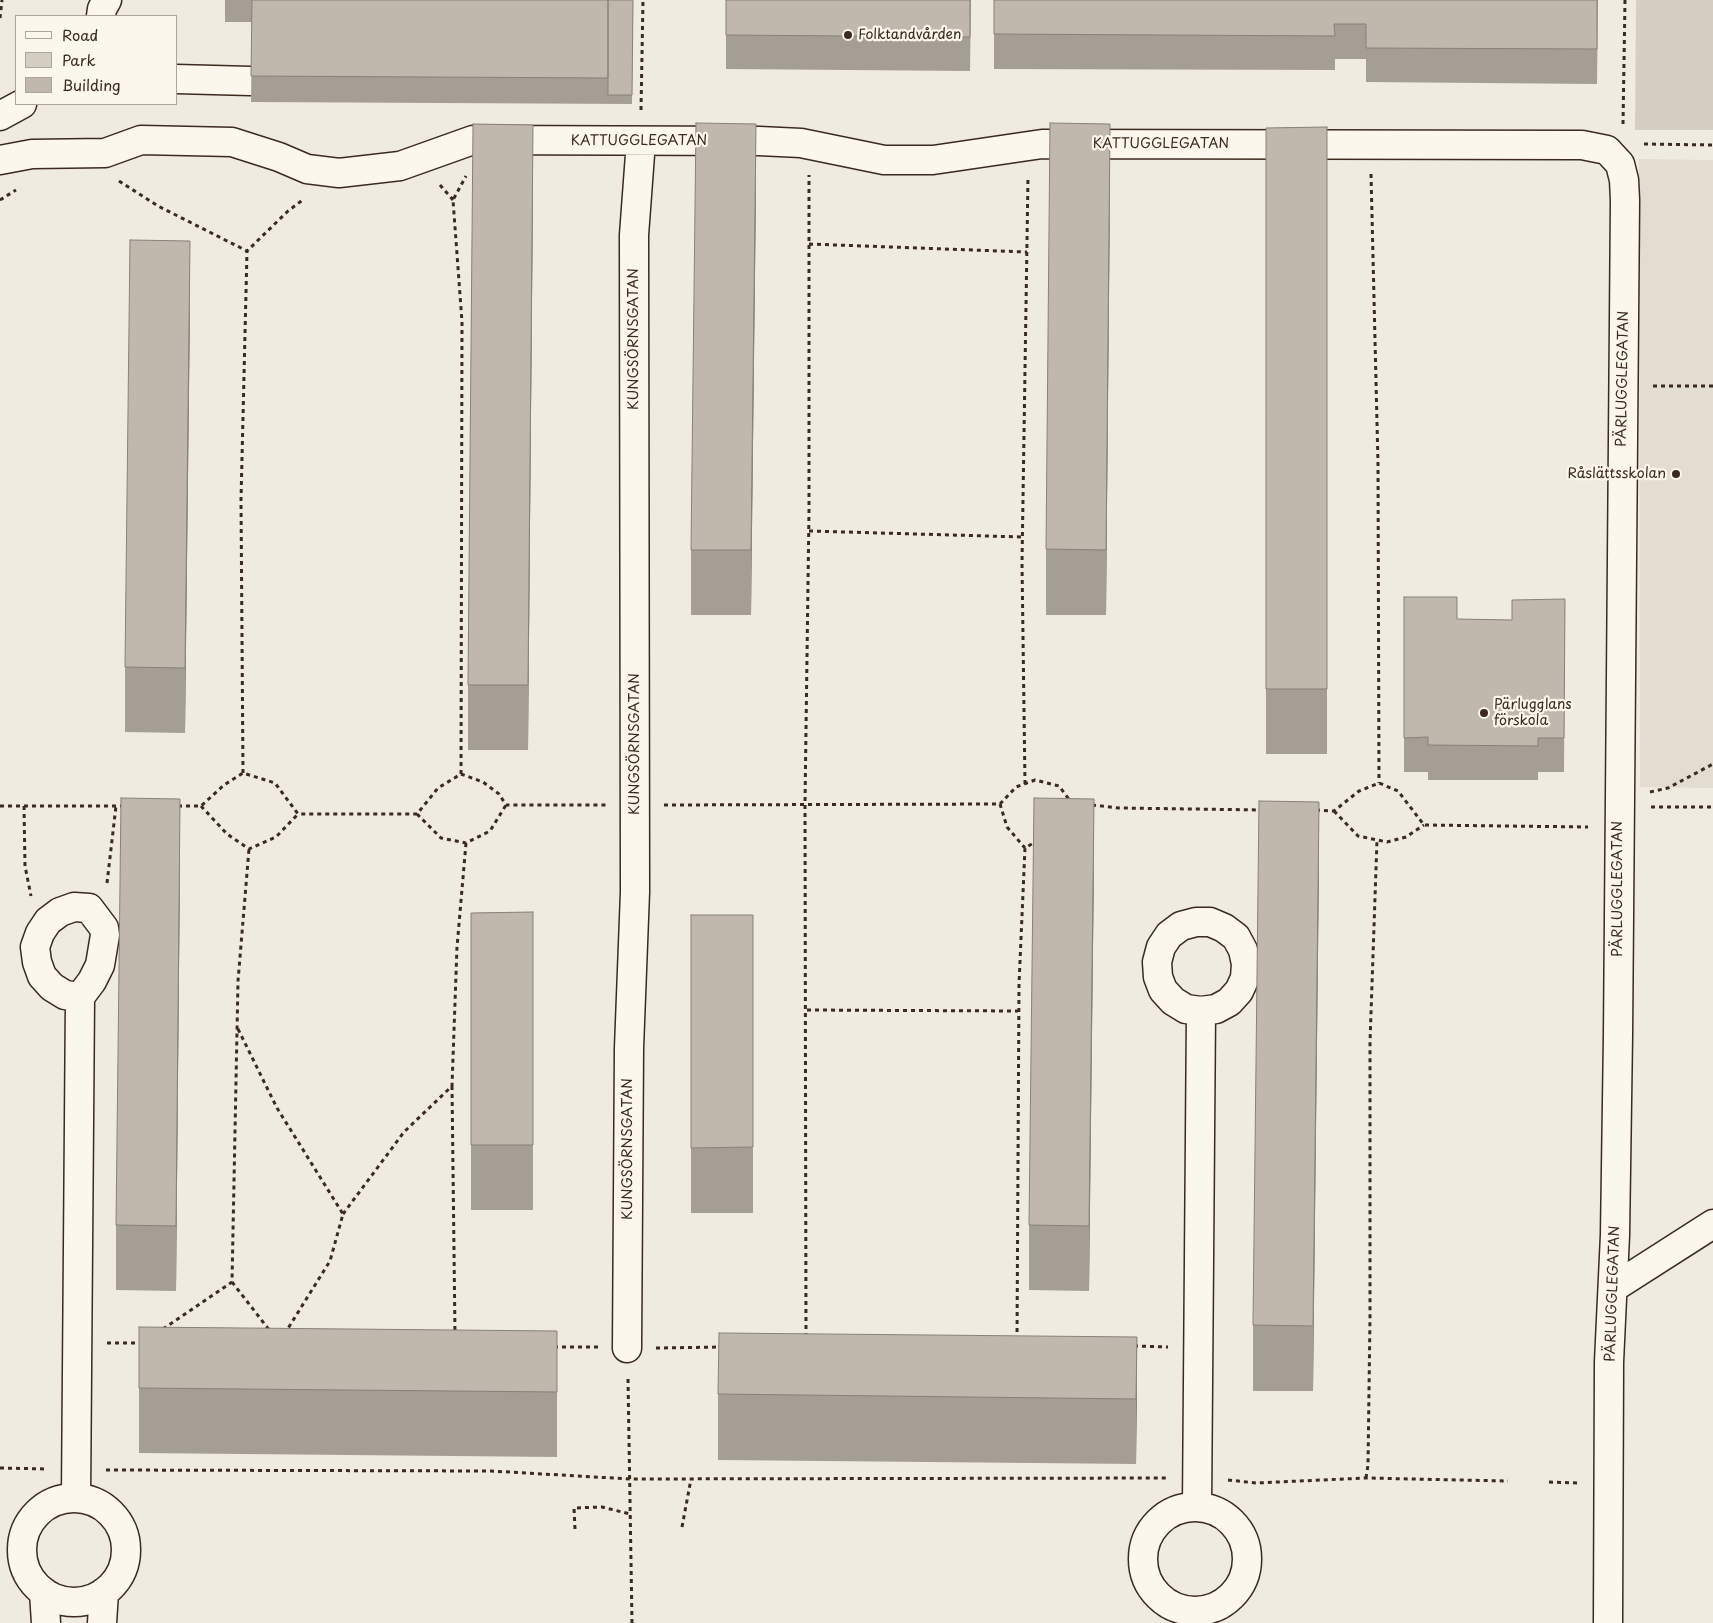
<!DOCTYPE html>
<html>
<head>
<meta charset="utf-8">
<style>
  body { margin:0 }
  #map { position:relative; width:1713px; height:1623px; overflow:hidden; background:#f0ebe0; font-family:"Playpen Sans",sans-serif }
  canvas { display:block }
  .legend { position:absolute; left:15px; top:15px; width:162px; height:90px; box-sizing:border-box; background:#fbf7ec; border:1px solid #aea59a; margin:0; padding:6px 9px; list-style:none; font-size:15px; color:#3b2a1e }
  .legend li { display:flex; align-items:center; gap:10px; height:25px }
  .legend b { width:25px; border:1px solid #aea59a }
</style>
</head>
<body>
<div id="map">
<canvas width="1713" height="1623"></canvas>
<ul class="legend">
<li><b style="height:6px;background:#fbf7ec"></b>Road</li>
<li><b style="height:14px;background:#d5cec3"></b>Park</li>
<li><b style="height:14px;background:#c0b8ad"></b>Building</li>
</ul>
</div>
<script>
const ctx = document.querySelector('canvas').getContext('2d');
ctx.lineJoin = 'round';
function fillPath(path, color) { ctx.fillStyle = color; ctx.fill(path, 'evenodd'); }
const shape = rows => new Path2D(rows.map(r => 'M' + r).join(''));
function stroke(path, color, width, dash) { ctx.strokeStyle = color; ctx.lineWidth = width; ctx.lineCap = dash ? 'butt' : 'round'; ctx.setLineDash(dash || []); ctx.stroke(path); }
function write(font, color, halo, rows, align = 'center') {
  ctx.font = font + ' "Playpen Sans",sans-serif'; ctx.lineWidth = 4.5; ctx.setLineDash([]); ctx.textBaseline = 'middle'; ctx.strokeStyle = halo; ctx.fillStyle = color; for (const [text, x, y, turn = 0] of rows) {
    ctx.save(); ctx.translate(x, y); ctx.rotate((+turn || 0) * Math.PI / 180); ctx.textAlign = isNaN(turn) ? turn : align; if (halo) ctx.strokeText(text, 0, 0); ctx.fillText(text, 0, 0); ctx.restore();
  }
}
fillPath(shape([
  [1639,159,1713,160,1713,788,1640,787]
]), '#e2dcd1');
fillPath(shape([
  [1636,0,1713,0,1713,130,1635,130]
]), '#d5cec3');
const minor = shape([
  [101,16,102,9,107,0],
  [176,79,251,81],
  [0,116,22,104],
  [0,160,32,154,105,153,141,140,232,142,279,157,307,169,339,173,400,166,473,140,759,141,801,143,884,160,933,160,1042,144,1582,145,1607,150,1620,164,1624,180,1625,200,1618,1035,1615,1235,1609,1362,1608,1623],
  [1613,1288,1713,1224],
  [627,1348,629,1048,635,892,634,235,641,141],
  [76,1497,80,997,65,995,52,987,42,976,37,962,35,947,40,933,48,921,60,912,74,907,89,908,104,928,105,935,100,965,92,981,80,997],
  '22 1550a52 52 0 1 1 104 0a52 52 0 1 1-104 0Z',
  [1197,1507,1201,1011,1186,1009,1173,1001,1163,990,1158,977,1157,962,1161,947,1169,935,1181,926,1196,922,1210,922,1224,928,1236,937,1243,950,1246,964,1245,978,1239,991,1229,1002,1216,1009,1201,1011],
  '1143 1559a52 52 0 1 1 104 0a52 52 0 1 1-104 0Z',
  [44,1592,46,1623],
  [102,1623,104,1592]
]);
stroke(minor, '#3b2a1e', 31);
stroke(shape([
  [0,18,2,0],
  [641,110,643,0],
  [1623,124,1625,0],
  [1644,144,1713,145],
  [1371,174,1378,464,1379,783],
  [119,181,158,206,247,251],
  [440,185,453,200],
  [0,200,16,190],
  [809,244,1027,252],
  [1653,386,1713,386],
  [809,531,1023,537],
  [243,773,241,500,247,251,288,211,304,199],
  [461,774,462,322,453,200,466,176],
  [1025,784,1022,563,1028,177],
  [1650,792,1668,788,1713,764],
  [1000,804,1007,827,1025,848],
  [664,805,1000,804,1016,787,1035,780,1059,786,1071,802],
  [1092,805,1119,808,1263,810],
  [0,806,124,806],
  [24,806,25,866,31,896],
  [178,806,201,806,224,785,243,773,275,783,298,814,417,814,438,788,461,774,483,782,499,794,506,805,606,805],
  [201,806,227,834,249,849,276,837,298,814],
  [1651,807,1713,807],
  [1316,810,1334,811,1359,791,1379,783,1398,791,1424,825,1588,827],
  [1334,811,1358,836,1387,842,1406,837,1424,825],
  [417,814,441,838,466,843,490,831,506,805],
  [107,883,116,806],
  [807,1010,1018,1011],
  [238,1029,277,1108,343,1214,330,1261,287,1330],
  [452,1086,455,1334],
  [343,1214,404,1132,452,1086,457,947,466,843],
  [232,1282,270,1331],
  [163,1329,232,1282,238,981,249,849],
  [806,1337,805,803,809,511,809,175],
  [1017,1340,1019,984,1025,848,1037,841],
  [107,1343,143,1343],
  [1134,1346,1168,1347],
  [554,1347,598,1347],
  [656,1348,723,1347],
  [628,1379,632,1623],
  [0,1468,47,1469],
  [106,1470,491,1471,630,1479,1167,1478],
  [1366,1478,1368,1465,1370,1317,1370,1042,1377,840],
  [1228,1480,1256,1483,1366,1478,1508,1481],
  [1549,1482,1579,1483],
  [682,1527,691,1479],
  [575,1529,574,1508,602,1507,630,1514]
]), '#3b2a1e', 3, [4, 4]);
stroke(minor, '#fbf7ec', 28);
fillPath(shape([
  [225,0,633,0,632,104,251,102,252,22,225,22],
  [726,0,971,0,970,71,726,69],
  [994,0,1598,0,1597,84,1366,82,1366,59,1335,59,1335,70,994,69],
  [1327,127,1327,754,1266,754,1266,128],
  [756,189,751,615,691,615,691,550],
  [1110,189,1106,615,1046,615,1046,549],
  [533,190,528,750,468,750,468,685],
  [190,306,185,733,125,732,125,667],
  [1404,597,1457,619,1512,620,1565,599,1564,772,1538,772,1538,780,1428,780,1428,772,1404,772],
  [180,864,176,1291,116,1290,116,1225],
  [1094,864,1089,1291,1029,1290,1029,1225],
  [1319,867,1313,1391,1253,1391,1253,1325],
  [533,912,533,1210,471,1210,471,913],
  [691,915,753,915,753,1213,691,1213],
  [557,1331,557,1457,139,1453,139,1388],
  [1137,1337,1136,1464,718,1460,718,1394]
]), '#a59e95');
fillPath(shape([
  [756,124,756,189,751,615,751,550],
  [1110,124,1110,189,1106,615,1106,550],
  [533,125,533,190,528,750,528,685],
  [190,241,190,306,185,733,185,668],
  [180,799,180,864,176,1291,176,1226],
  [1094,799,1094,864,1089,1291,1089,1226],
  [1319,802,1319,867,1313,1391,1313,1326],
  [1137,1337,1137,1402,1136,1464,1136,1399]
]), '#868179');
const building = shape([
  [252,0,608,0,608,78,251,76,252,0],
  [608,0,633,0,632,95,608,95,608,0],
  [726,0,970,0,970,37,726,35,726,0],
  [994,0,1597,0,1597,49,1366,48,1366,24,1334,24,1335,36,994,34,994,0],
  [696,123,756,124,751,550,691,550,696,123],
  [1050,123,1110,124,1106,550,1046,549,1050,123],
  [473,124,533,125,528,685,468,685,473,124],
  [1327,127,1327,689,1266,689,1266,128,1327,127],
  [130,240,190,241,185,668,125,667,130,240],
  [1404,597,1457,597,1457,619,1512,620,1512,600,1565,599,1564,738,1538,738,1538,746,1428,745,1428,737,1404,738,1404,597],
  [121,798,180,799,176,1226,116,1225,121,798],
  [1034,798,1094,799,1089,1226,1029,1225,1034,798],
  [1259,801,1319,802,1313,1326,1253,1325,1259,801],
  [533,912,533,1145,471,1145,471,913,533,912],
  [691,915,753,915,753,1147,691,1148,691,915],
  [139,1327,557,1331,557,1392,139,1388,139,1327],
  [719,1333,1137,1337,1136,1399,718,1394,719,1333]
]);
fillPath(building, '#c0b8ad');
stroke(building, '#868179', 1);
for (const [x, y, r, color] of [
  [848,35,5,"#3b2a1e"],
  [1676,474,5,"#3b2a1e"],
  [1484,713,5,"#3b2a1e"]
]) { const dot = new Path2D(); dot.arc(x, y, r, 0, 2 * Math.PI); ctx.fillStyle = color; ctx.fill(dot); stroke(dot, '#fbf7ec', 2); }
write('14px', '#3b2a1e', '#fbf7ec', [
  ["Folktandvården",858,35],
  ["Råslättsskolan",1666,474,"right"],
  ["Pärlugglans",1494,705],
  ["förskola",1494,721]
], 'left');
write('14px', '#3b2a1e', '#fbf7ec', [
  ["KATTUGGLEGATAN",639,141],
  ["KATTUGGLEGATAN",1161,144],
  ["KUNGSÖRNSGATAN",634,339,-90],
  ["PÄRLUGGLEGATAN",1623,379,-89],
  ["KUNGSÖRNSGATAN",635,744,-90],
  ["PÄRLUGGLEGATAN",1618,889,-90],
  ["KUNGSÖRNSGATAN",628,1149,-90],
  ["PÄRLUGGLEGATAN",1613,1294,-88]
]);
</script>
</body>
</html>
